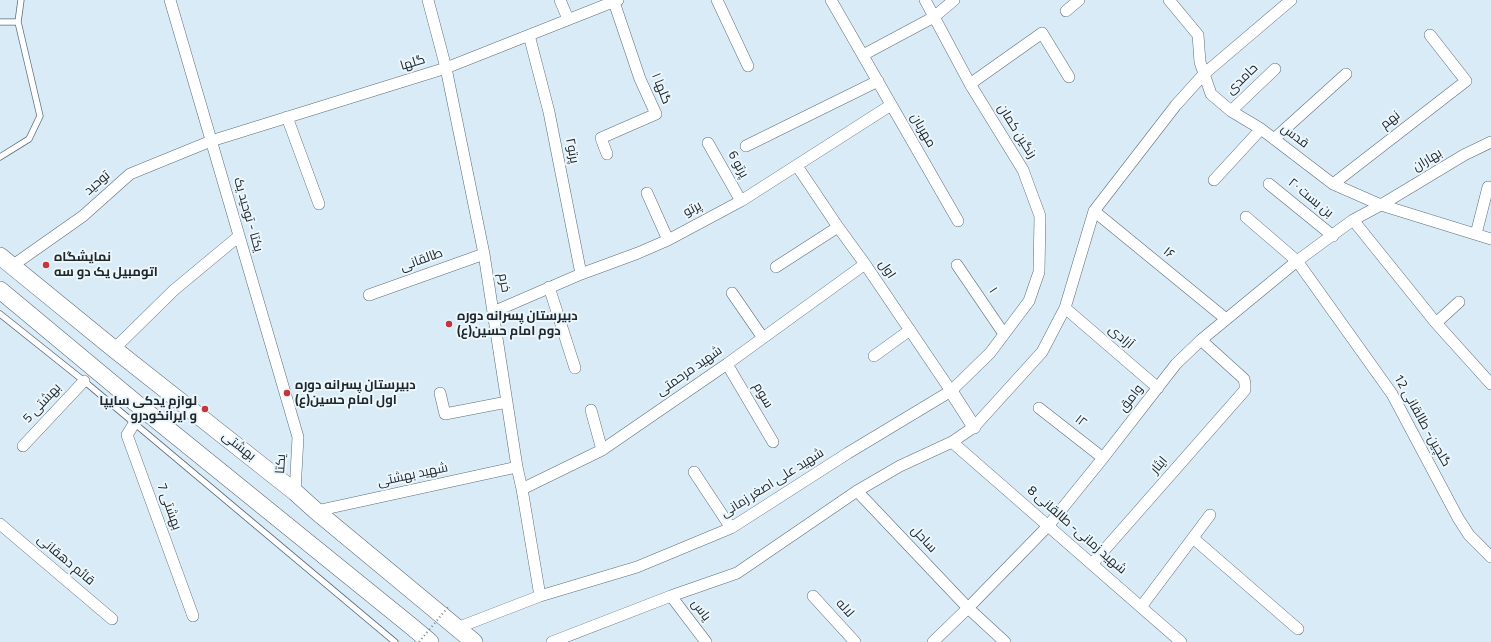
<!DOCTYPE html>
<html>
<head>
<meta charset="utf-8">
<style>
  body { margin:0 }
  canvas { display:block; background:#d8ebf6 }
</style>
</head>
<body>
<canvas width="1491" height="642"></canvas>
<script>
const ctx = document.querySelector('canvas').getContext('2d');
ctx.lineJoin = 'round';
const shape = rows => new Path2D(rows.map(r => 'M' + r).join(''));
function stroke(path, color, width, dash) { ctx.strokeStyle = color; ctx.lineWidth = width; ctx.lineCap = dash ? 'butt' : 'round'; ctx.setLineDash(dash || []); ctx.stroke(path); }
function write(font, color, halo, rows, align = 'center') {
  ctx.font = font + ' Georgia,Cairo,serif'; ctx.lineWidth = 4; ctx.setLineDash([]); ctx.textBaseline = 'middle'; ctx.strokeStyle = halo; ctx.fillStyle = color; for (const [text, x, y, turn = 0] of rows) {
    ctx.save(); ctx.translate(x, y); ctx.rotate((+turn || 0) * Math.PI / 180); ctx.textAlign = isNaN(turn) ? turn : align; if (halo) ctx.strokeText(text, 0, 0); ctx.fillText(text, 0, 0); ctx.restore();
  }
}
const service = shape([
  [0,22,18,22,40,116,29,139,0,157],
  [18,22,21,0],
  [0,314,84,381,395,642]
]);
const minor = shape([
  [170,0,298,437,295,492],
  [428,0,446,68,484,254,517,467,522,489,540,596],
  [560,0,568,19],
  [717,0,748,66],
  [831,0,958,221],
  [1169,0,1198,35,1200,62,1211,94,1231,111,1261,129,1333,184,1381,205,1491,239],
  [1066,11,1079,0],
  [529,35,549,112,581,274],
  [863,55,934,17,954,0],
  [970,84,1042,33,1069,77],
  [1231,111,1275,69],
  [287,117,319,204],
  [1274,139,1346,74],
  [708,143,741,201],
  [746,146,878,81],
  [607,154,601,138,656,114,640,79,614,2],
  [797,166,838,227,865,264,951,391],
  [1214,180,1261,129],
  [1269,184,1333,236],
  [1333,184,1466,81,1430,35],
  [647,193,668,240],
  [1094,211,1226,319],
  [1246,217,1297,261,1392,394,1458,518,1469,535,1491,557],
  [1353,220,1436,323,1491,384],
  [1476,234,1488,187],
  [957,265,1004,334],
  [12,266,83,216,130,174,211,141,446,68,618,0],
  [776,267,838,227],
  [549,287,575,368],
  [732,293,763,338],
  [369,295,484,254],
  [1065,308,1158,388],
  [493,312,581,274,638,253,668,240,741,201,891,105],
  [1436,323,1459,302],
  [114,349,174,290,239,236],
  [874,356,910,330],
  [727,364,773,442],
  [440,393,445,414,507,402],
  [1039,408,1103,458],
  [143,409,127,435,193,616],
  [591,410,602,450],
  [952,442,1181,642],
  [23,446,84,381],
  [694,472,731,528],
  [522,489,602,450,727,364,865,264],
  [857,491,968,608,1005,642],
  [316,511,517,467],
  [0,524,112,619],
  [1193,538,1298,629],
  [1092,564,1245,390,1245,384,1244,379,1201,340],
  [671,596,706,642],
  [813,596,855,642],
  [1141,607,1210,515],
  [457,628,540,596,637,567,731,528,848,453,951,391,990,353,1029,301,1039,272,1040,216,1023,170,970,84,925,0],
  [552,642,671,596,737,573,857,491,900,466,952,442,974,427,1042,352,1065,308,1094,211,1176,105,1204,74,1291,0],
  [933,642,968,608,1048,526,1103,458,1176,364,1201,340,1297,261,1353,220,1381,205,1464,155,1491,142]
]);
const tertiary = shape([
  [951,391,974,427]
]);
const primary = shape([
  [0,256,114,349,295,492,316,511,474,642],
  [0,290,143,409,411,626,430,642]
]);
stroke(service, '#5d6e78', 7);
stroke(minor, '#5d6e78', 12);
stroke(tertiary, '#5d6e78', 14);
stroke(primary, '#5d6e78', 18);
stroke(service, '#fff', 5.5);
stroke(minor, '#fff', 11);
stroke(tertiary, '#fff', 13);
stroke(primary, '#fff', 17);
stroke(shape([
  [419,642,449,606]
]), '#758289', 2, [1, 3]);
for (const [x, y, r, color] of [
  [46,265,4,"#c5353b"],
  [449,324,4,"#c5353b"],
  [287,393,4,"#c5353b"],
  [205,409,4,"#c5353b"]
]) { const dot = new Path2D(); dot.arc(x, y, r, 0, 2 * Math.PI); ctx.fillStyle = color; ctx.fill(dot); stroke(dot, '#ebf6fd', 1.5); }
write('13px', '#20272b', '#ebf6fd', [
  ["گلها",413,64,-17],
  ["حامدی",1243,80,-44],
  ["گلها ۱",660,89,68],
  ["نهم",1391,121,-38],
  ["مهربان",922,131,60],
  ["رنگین کمان",1016,132,58],
  ["قدس",1294,137,37],
  ["پرتو۲",571,151,79],
  ["بهاران",1428,161,-31],
  ["پرتو 6",737,165,61],
  ["توحید",98,184,-41],
  ["بن بست ۲۰",1310,199,39],
  ["پرتو",693,210,-28],
  ["یکتا - توحید یک",247,215,74],
  ["۱۶",1168,254,39],
  ["طالقانی",422,261,-20],
  ["اول",886,270,56],
  ["خرم",503,283,81],
  ["۱",992,291,56],
  ["آزادی",1120,338,41],
  ["شهید مرحمتی",690,372,-35],
  ["سوم",762,396,60],
  ["وامق",1132,399,-52],
  ["بهشتی 5",43,404,-47],
  ["گلچین- طالقانی 12",1421,421,61],
  ["۱۲",1080,422,38],
  ["بهشتی",238,447,38],
  ["یکتا",282,464,-87],
  ["ایثار",1160,466,-49],
  ["شهید بهشتی",413,476,-12],
  ["شهید علی اصغر زمانی",773,484,-32],
  ["بهشتی 7",168,507,70],
  ["شهید زمانی- طالقانی 8",1076,531,41],
  ["ساحل",923,540,47],
  ["قائم دهقانی",65,561,40],
  ["لاله",844,609,48],
  ["یاس",700,611,53]
]);
write('bold 13px', '#20272b', '#ebf6fd', [
  ["نمایشگاه",54,258],
  ["اتومبیل یک دو سه",54,273],
  ["دبیرستان پسرانه دوره",457,317],
  ["دوم امام حسین(ع)",457,332],
  ["دبیرستان پسرانه دوره",295,386],
  ["اول امام حسین(ع)",295,401],
  ["لوازم یدکی سایپا",197,402,"right"],
  ["و ایرانخودرو",197,417,"right"]
], 'left');
</script>
</body>
</html>
